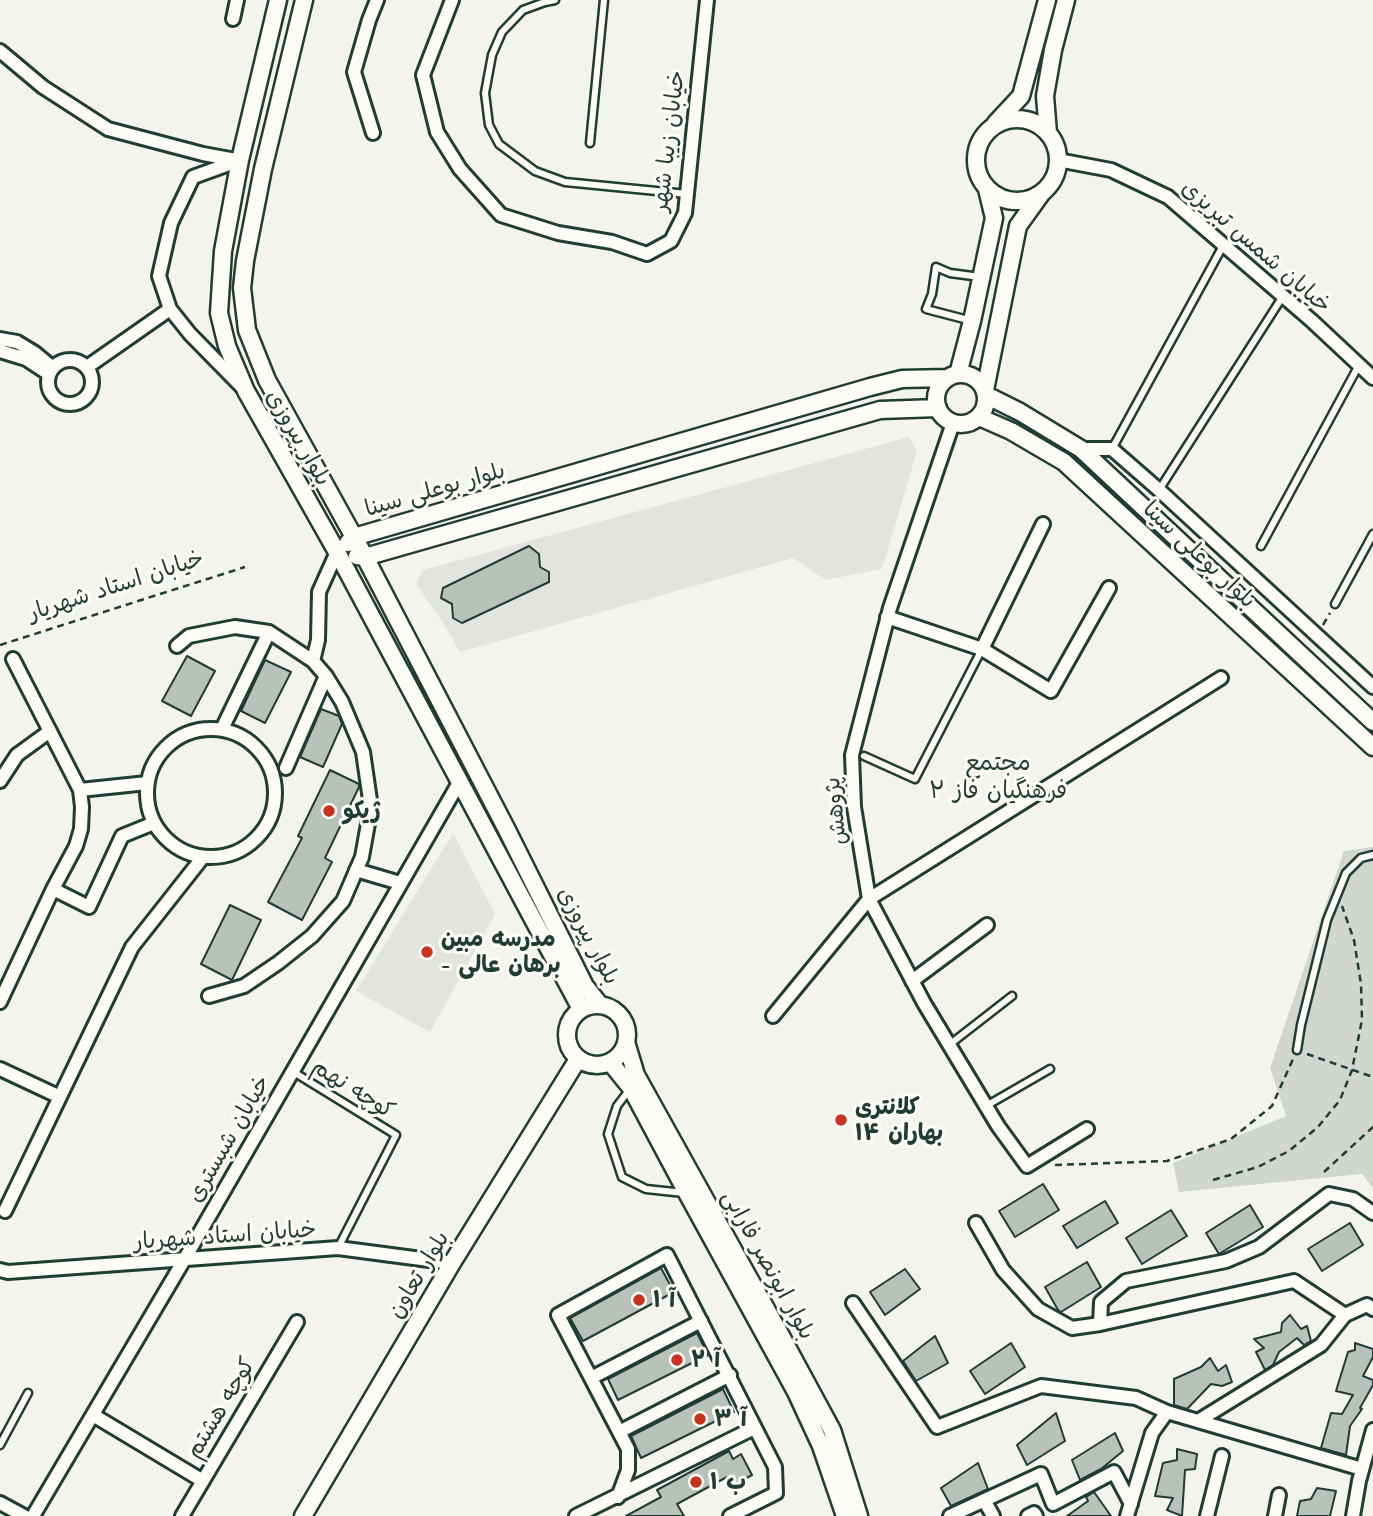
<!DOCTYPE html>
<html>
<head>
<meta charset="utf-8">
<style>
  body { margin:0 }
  canvas { display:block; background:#f4f4ef }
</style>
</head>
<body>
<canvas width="1373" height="1516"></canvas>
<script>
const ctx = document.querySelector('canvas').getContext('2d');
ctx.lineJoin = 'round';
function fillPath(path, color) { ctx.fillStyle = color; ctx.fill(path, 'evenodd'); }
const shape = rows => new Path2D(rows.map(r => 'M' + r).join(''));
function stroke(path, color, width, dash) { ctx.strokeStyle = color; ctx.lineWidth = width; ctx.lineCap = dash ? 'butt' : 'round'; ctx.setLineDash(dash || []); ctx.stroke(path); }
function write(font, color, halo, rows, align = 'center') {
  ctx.font = font + ' "Comic Neue","Playpen Sans Arabic",sans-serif'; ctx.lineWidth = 6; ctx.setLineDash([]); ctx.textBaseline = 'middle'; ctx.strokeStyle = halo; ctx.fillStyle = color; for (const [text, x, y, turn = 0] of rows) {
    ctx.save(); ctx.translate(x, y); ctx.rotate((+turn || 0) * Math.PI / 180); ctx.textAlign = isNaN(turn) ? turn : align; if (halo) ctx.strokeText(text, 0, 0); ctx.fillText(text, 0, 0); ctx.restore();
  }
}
fillPath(shape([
  [909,437,917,451,882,569,826,580,793,558,460,652,443,623,416,584,423,570],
  [453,833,495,914,430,1032,356,991]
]), '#e2e5df');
fillPath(shape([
  [1373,847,1373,1188,1362,1174,1179,1192,1173,1163,1286,1116,1270,1068,1344,851]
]), '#d1d6d1');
const building = shape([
  [529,546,539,554,540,567,549,572,549,582,462,623,453,618,452,604,441,598,443,588,529,546],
  [187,656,215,671,191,716,162,701,187,656],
  [265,660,291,672,265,723,241,711,265,660],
  [321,709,339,716,342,724,323,767,300,757,321,709],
  [330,770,359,784,359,787,325,858,332,862,302,920,268,902,302,838,298,836,330,770],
  [230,905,261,920,232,980,201,964,230,905],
  [1043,1184,1059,1210,1015,1237,999,1211,1043,1184],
  [1105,1201,1118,1223,1077,1248,1063,1226,1105,1201],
  [1250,1205,1263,1227,1219,1254,1206,1233,1250,1205],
  [1171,1210,1187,1236,1142,1264,1126,1238,1171,1210],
  [1350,1223,1363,1245,1322,1271,1308,1249,1350,1223],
  [1087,1262,1101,1287,1061,1312,1058,1310,1045,1287,1087,1262],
  [661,1268,674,1292,583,1341,570,1318,661,1268],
  [905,1269,920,1289,885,1315,870,1292,905,1269],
  [1290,1315,1301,1329,1307,1326,1311,1341,1304,1345,1297,1338,1279,1352,1273,1365,1265,1370,1256,1352,1264,1348,1254,1339,1281,1332,1282,1323,1290,1315],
  [697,1333,708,1355,618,1400,608,1379,697,1333],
  [935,1336,948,1363,916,1381,903,1361,935,1336],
  [1011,1343,1025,1367,985,1394,970,1371,1011,1343],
  [1355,1343,1373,1349,1373,1357,1363,1376,1373,1380,1373,1385,1360,1408,1362,1409,1350,1426,1346,1455,1321,1448,1331,1413,1342,1414,1353,1395,1336,1391,1348,1352,1355,1350,1355,1343],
  [1210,1358,1218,1371,1226,1365,1232,1382,1222,1386,1211,1384,1187,1409,1174,1405,1174,1379,1201,1367,1210,1358],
  [723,1389,734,1412,641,1458,631,1436,723,1389],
  [1056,1413,1065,1441,1027,1465,1017,1445,1056,1413],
  [1115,1433,1123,1451,1101,1469,1080,1480,1072,1460,1115,1433],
  [1177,1449,1197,1454,1195,1469,1185,1470,1182,1516,1167,1510,1173,1498,1155,1496,1163,1463,1177,1460,1177,1449],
  [729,1451,733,1459,741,1454,752,1475,732,1486,727,1477,677,1504,684,1516,626,1516,661,1497,657,1490,729,1451],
  [978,1463,988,1489,951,1506,941,1488,978,1463],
  [1317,1488,1336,1491,1330,1516,1297,1516,1300,1501,1311,1499,1317,1488],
  [1094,1492,1111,1516,1067,1516,1088,1501,1086,1497,1094,1492]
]);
fillPath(building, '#b9c1bb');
stroke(building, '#1f3d34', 2);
const service = shape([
  [555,0,545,2,523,10,502,32,492,55,485,93,489,125,499,144,535,171,565,182,687,194],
  [590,143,604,0],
  [972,321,926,309,932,294,936,267,950,273,980,277],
  [1112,449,1224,244],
  [1159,490,1283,296],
  [1261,546,1359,365],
  [1335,604,1373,534],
  [864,756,915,779,982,649],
  [949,1045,1012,996],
  [1297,1050,1301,1025,1327,920,1346,873,1361,858,1373,855],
  [292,1071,396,1135,338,1248],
  [630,1089,617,1106,608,1134,622,1177,646,1189,684,1193],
  [986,1106,1050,1069],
  [0,1445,28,1393]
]);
const minor = shape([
  [452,0,423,75,437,132,460,169,501,215,558,233,612,242,647,254,671,241,685,213,707,0],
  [233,19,237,0],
  [0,51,43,87,108,129,203,154,236,160],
  [373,133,354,72,369,20,377,0],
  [240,160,193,177,171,223,159,276,170,309,190,334,243,388],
  [1058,160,1111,170,1168,197,1312,321,1373,378],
  [0,339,17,342,35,353,53,368],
  [0,351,26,359,49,374],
  '48 382a22 22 0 1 1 44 0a22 22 0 1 1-44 0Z',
  [87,367,170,309],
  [953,423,890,608,852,755,854,807,869,899,924,1003,998,1126,1027,1166,1087,1129],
  [1081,449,1112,449,1159,490,1373,687],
  [887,617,982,649,1043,524],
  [177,646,189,636,235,627,269,632,313,661,326,676,342,702,363,752,371,807,362,857,343,901,312,936,278,963,244,986,209,996],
  [982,649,1051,691,1109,588],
  [313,661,318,640,319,592,337,552],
  [222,729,269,632],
  '147 793a64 64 0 1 1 128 0a64 64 0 1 1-128 0Z',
  [286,768,326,676],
  [0,781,17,755,50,731],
  [80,790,147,783],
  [356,870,400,883],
  [53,889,89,907,122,836,154,823],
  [912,981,987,925],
  [0,1002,53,889,76,846,81,829,82,807,80,790,13,659],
  [773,1016,869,899,1221,678],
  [0,1069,60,1097],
  [5,1211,132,947,203,857],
  [976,1223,1003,1270,1038,1309,1072,1328,1100,1324,1294,1281,1345,1315,1367,1305,1373,1309],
  [0,1270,8,1272,338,1248,452,1263],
  [853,1303,937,1427,1041,1386,1136,1398,1167,1412,1362,1469],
  [1100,1324,1101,1302,1126,1281,1226,1261,1259,1247,1329,1194,1353,1199,1373,1213],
  [591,1378,701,1321],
  [93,1415,203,1481],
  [1198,1421,1321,1345,1345,1315],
  [619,1432,730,1375],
  [618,1497,628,1470,628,1449,558,1315,667,1255,775,1467,776,1493,730,1516],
  [984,1500,993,1516],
  [0,1503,24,1516],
  [33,1516,184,1260,460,781],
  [182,1516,297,1322],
  [576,1516,754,1428],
  [950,1516,1041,1474,1053,1504,1114,1472,1131,1504],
  [1028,1516,1034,1513,1036,1516],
  [1127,1516,1152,1433,1167,1412],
  [1207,1516,1222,1456],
  [1275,1516,1279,1495],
  [1353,1516,1359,1481,1373,1430]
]);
const tertiary = shape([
  [278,0,240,160,223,251,219,313,227,346,246,391,337,552,581,1009],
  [304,0,263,169,245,261,242,288,247,330,267,380,365,557,506,828,585,986,600,1005],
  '976 160a41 41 0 1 1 82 0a41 41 0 1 1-82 0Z',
  [995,124,1021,96,1047,0],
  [1048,133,1045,96,1053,50,1066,0],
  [958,374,972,321,994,218,987,189],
  '936 399a25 25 0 1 1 50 0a25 25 0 1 1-50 0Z',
  [985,390,1018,226,1041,194],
  [986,395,1020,412,1081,449,1373,722],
  [979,417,1011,431,1064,462,1373,747],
  [348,543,354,537,870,387,902,379,948,378],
  [357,556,365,557,880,410,938,408],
  '567 1035a30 30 0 1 1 60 0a30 30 0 1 1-60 0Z',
  [626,1042,636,1075,780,1334,832,1430,859,1516],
  [610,1062,631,1088,687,1193,796,1392,821,1446,845,1516],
  [303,1516,452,1263,578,1059]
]);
stroke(service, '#1f3d34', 11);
stroke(minor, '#1f3d34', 18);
stroke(tertiary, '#1f3d34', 21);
stroke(shape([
  [1323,625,1330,613],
  [0,645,245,567],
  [1307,1054,1373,1077],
  [1055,1165,1167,1161,1231,1139,1272,1106,1293,1059],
  [1324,1172,1373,1127],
  [1213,1180,1258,1167,1289,1151,1318,1127,1340,1100,1352,1070,1362,1020,1361,984,1354,940,1342,906]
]), '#1f3d34', 2.5, [7, 5]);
stroke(service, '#fdfcf7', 6);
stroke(minor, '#fdfcf7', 12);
stroke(tertiary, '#fdfcf7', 16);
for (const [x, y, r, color] of [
  [329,811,7,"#c8321e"],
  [427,952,7,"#c8321e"],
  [841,1120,7,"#c8321e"],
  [639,1300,7,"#c8321e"],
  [677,1360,7,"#c8321e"],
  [700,1419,7,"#c8321e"],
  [696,1482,7,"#c8321e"]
]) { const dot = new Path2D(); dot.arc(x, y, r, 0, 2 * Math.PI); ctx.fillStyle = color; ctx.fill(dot); stroke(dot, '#fdfcf7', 2.5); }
write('23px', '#1f3d34', '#fdfcf7', [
  ["خیابان زیبا شهر",669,141,-83],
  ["خیابان شمس تبریزی",1256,247,41],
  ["بلوار پیروزی",298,438,60],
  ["بلوار بوعلی سینا",435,490,-16],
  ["بلوار بوعلی سینا",1199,555,43],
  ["خیابان استاد شهریار",116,586,-18],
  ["پژوهش",836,811,-96],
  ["بلوار پیروزی",588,936,62],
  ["کوچه نهم",353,1089,32],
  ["خیابان شبستری",229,1139,-60],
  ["خیابان استاد شهریار",225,1236,-4],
  ["بلوار ابونصر فارابی",768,1265,61],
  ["بلوار تعاون",419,1275,-59],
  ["کوچه هشتم",221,1408,-59]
]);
write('bold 23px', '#1f3d34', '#fdfcf7', [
  ["ژیکو",343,811],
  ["مدرسه مبین",441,939],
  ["- برهان عالی",441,965],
  ["کلانتری",855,1107],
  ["۱۴ بهاران",855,1133],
  ["آ ۱",653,1300],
  ["آ ۲",691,1360],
  ["آ ۳",714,1419],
  ["ب ۱",710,1482]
], 'left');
write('24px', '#1f3d34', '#fdfcf7', [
  ["مجتمع",998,763],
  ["فرهنگیان فاز ۲",998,791]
]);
</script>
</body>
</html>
